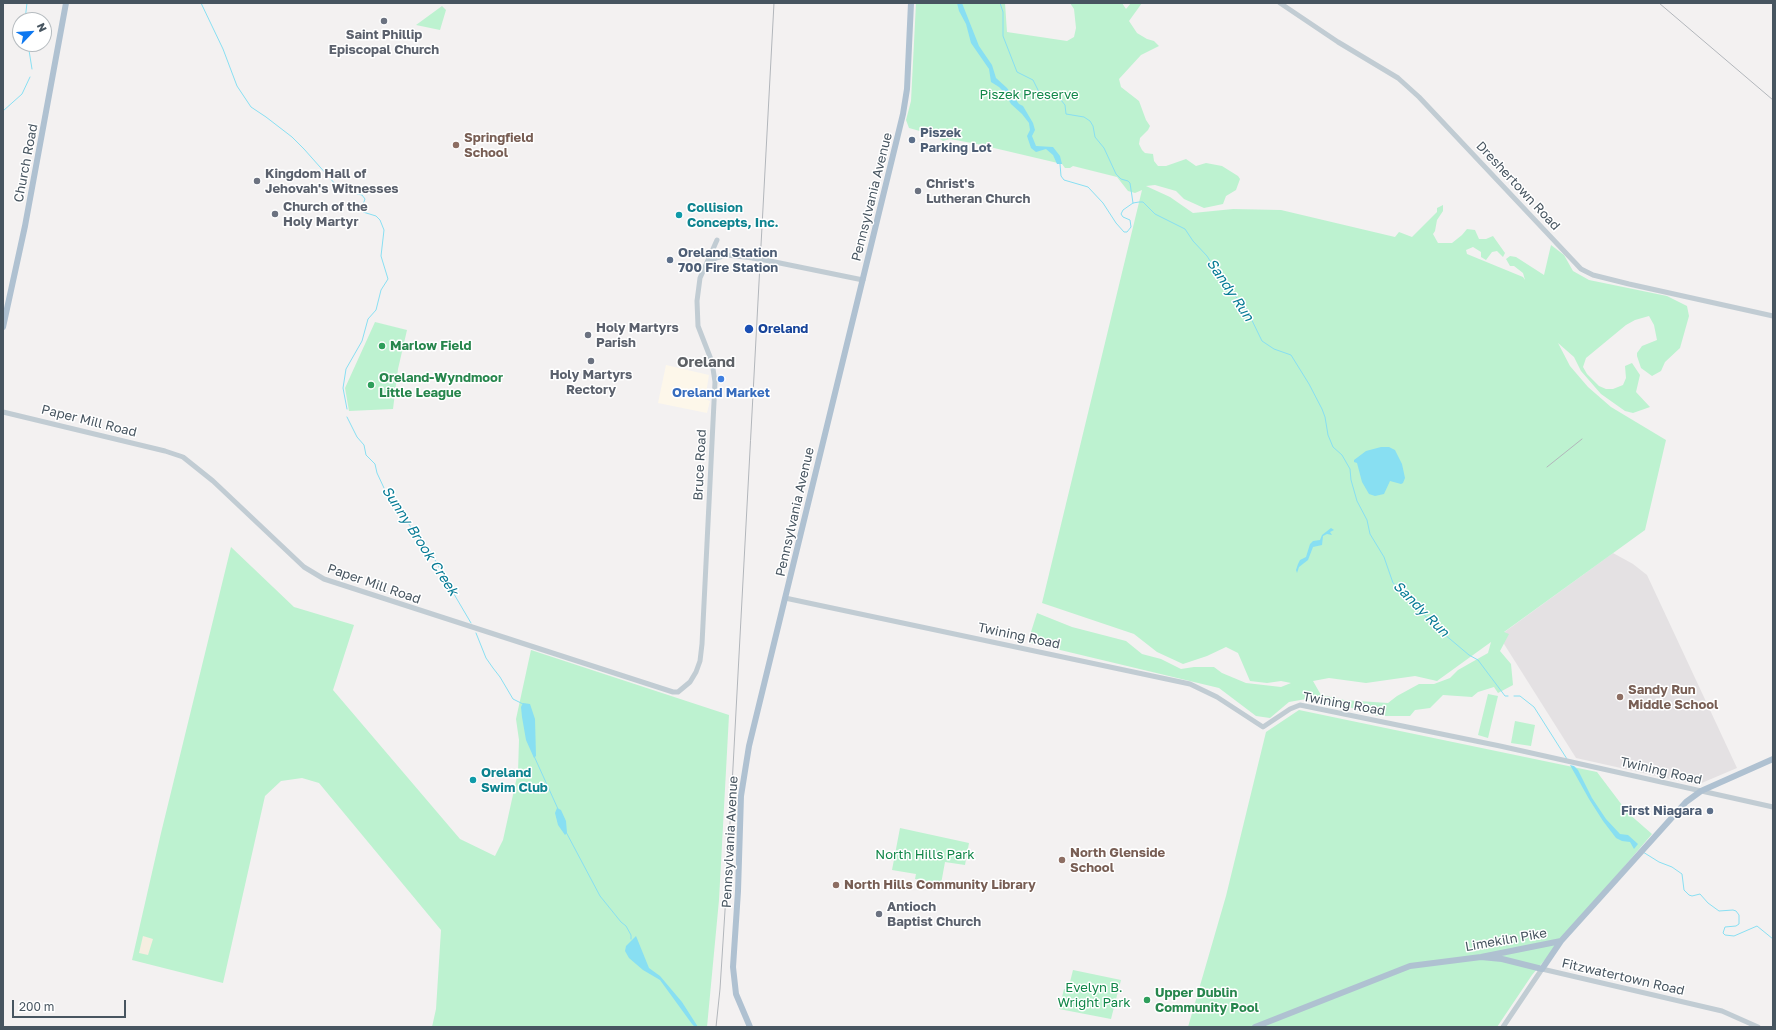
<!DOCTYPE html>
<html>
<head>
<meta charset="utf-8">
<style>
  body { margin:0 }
  #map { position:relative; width:1776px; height:1030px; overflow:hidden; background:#f3f1f1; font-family:"Golos Text",sans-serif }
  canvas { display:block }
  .frame { position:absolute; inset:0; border:4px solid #475560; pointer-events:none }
  .north { position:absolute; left:12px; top:12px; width:40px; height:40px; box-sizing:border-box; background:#fff; border:1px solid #b5bbbf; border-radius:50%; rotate:65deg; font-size:11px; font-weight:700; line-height:16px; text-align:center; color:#475560 }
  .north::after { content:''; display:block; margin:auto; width:14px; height:18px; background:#0e78f0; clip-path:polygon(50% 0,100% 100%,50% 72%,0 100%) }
  .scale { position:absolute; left:12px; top:1000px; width:114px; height:18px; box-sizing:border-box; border:2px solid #475560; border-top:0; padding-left:5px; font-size:12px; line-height:14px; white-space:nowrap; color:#475560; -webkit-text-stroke:3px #fff; paint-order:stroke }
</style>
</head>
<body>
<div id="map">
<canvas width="1776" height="1030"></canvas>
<div class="frame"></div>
<div class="north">N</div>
<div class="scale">200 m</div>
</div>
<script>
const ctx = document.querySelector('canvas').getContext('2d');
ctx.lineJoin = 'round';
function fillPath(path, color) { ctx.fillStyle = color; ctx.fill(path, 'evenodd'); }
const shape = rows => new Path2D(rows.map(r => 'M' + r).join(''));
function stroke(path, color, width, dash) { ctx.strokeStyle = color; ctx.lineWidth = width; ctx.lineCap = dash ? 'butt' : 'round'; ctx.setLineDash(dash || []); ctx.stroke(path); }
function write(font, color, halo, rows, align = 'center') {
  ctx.font = font + ' "Golos Text",sans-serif'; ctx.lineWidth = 3; ctx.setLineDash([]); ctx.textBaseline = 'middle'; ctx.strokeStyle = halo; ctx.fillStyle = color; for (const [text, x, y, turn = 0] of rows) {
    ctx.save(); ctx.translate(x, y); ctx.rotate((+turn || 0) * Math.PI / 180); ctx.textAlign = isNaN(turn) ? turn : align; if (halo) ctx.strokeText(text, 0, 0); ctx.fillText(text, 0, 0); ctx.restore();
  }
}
fillPath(shape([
  [666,365,709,375,705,399,710,401,707,413,658,403]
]), '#fdf7ea');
fillPath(shape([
  [1613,553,1633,564,1647,575,1737,768,1697,785,1576,758,1499,636]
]), '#e4e1e3');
fillPath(shape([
  [916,3,1005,3,1007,32,1067,41,1074,37,1076,28,1074,9,1070,3,1122,3,1126,9,1131,3,1142,3,1129,21,1137,33,1147,39,1154,41,1159,46,1141,55,1119,79,1121,87,1139,101,1146,120,1150,126,1148,130,1140,138,1139,144,1142,150,1145,153,1153,154,1154,161,1158,166,1166,166,1186,159,1196,166,1206,163,1222,166,1238,176,1240,179,1236,190,1226,196,1223,204,1204,208,1184,199,1176,191,1155,185,1146,186,1170,197,1193,213,1233,209,1281,210,1395,237,1399,232,1412,237,1437,212,1437,208,1443,205,1443,211,1437,220,1435,231,1433,234,1438,243,1452,243,1462,235,1467,229,1475,230,1479,239,1486,239,1493,236,1505,253,1503,257,1497,251,1492,252,1486,260,1481,257,1481,252,1473,247,1466,250,1467,254,1523,277,1525,280,1523,273,1514,266,1510,266,1506,259,1510,256,1516,257,1544,275,1551,245,1564,255,1573,271,1589,280,1667,296,1687,306,1689,316,1680,348,1665,362,1661,371,1652,376,1641,368,1637,356,1637,353,1642,346,1657,340,1654,325,1649,316,1635,320,1626,325,1586,358,1583,367,1587,374,1599,386,1606,389,1613,389,1623,385,1626,378,1625,366,1632,363,1640,375,1636,392,1650,407,1633,413,1625,411,1601,394,1581,371,1574,357,1558,343,1570,366,1588,387,1611,407,1666,440,1645,530,1504,632,1509,634,1500,651,1511,664,1513,685,1498,693,1494,687,1478,692,1472,697,1443,695,1430,708,1415,710,1410,716,1378,716,1339,704,1306,699,1289,702,1270,718,1256,716,1219,688,1031,643,1031,632,1037,613,1072,627,1126,641,1142,654,1161,659,1181,669,1194,667,1214,667,1222,673,1246,683,1281,687,1291,683,1281,681,1267,683,1250,681,1238,653,1226,647,1207,656,1183,664,1157,652,1134,634,1042,603,1142,190,1135,193,1128,191,1117,177,1073,166,1070,168,1065,168,1062,164,977,144,950,139,943,141,934,135,909,128,906,120,911,101],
  [1491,642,1488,653,1458,670,1450,678,1434,684,1419,684,1397,696,1388,703,1344,700,1321,695,1313,681,1329,678,1366,683,1415,676,1437,681],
  [442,6,446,10,440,30,416,25],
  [375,322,407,330,398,369,393,409,349,411,345,388],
  [231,547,294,607,354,625,333,690,460,839,495,856,503,840,518,772,519,740,516,719,531,650,729,715,719,900,707,1027,432,1027,436,1009,441,930,319,783,302,778,281,781,265,796,223,983,132,960,161,833],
  [1488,694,1498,696,1488,738,1478,735],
  [1299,710,1597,772,1628,813,1652,834,1532,975,1497,1027,1188,1027,1226,896,1266,732],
  [1515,721,1535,725,1531,746,1511,743],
  [900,828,969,843,965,865,945,862,941,884,915,879,916,874,892,870],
  [1073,970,1121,980,1111,1019,1059,1009,1064,989,1068,990]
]), '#bdf2d0');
fillPath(shape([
  [143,936,153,939,148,955,139,953]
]), '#f5eee1');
fillPath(shape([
  [957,3,962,3,979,46,992,65,996,78,1007,88,1019,104,1023,106,1033,123,1035,130,1032,136,1036,146,1053,147,1060,156,1062,164,1057,164,1053,155,1046,149,1036,152,1031,148,1027,136,1030,130,1029,123,1022,114,1011,104,1004,92,999,87,991,82,989,69,971,43,966,24,959,11],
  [1381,447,1389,447,1395,450,1402,464,1405,478,1403,483,1401,484,1390,481,1384,494,1375,496,1369,494,1362,482,1357,463,1354,462,1354,460,1366,451],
  [1331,528,1334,530,1330,532,1332,535,1327,534,1323,536,1322,545,1313,547,1308,560,1299,567,1297,573,1296,570,1298,564,1300,560,1306,557,1310,544,1313,541,1320,540,1322,535],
  [523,703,530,704,535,719,536,756,534,758,526,740,522,717,521,707],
  [1570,765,1574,766,1578,770,1592,798,1606,819,1620,834,1628,835,1638,844,1634,849,1630,842,1622,841,1616,838,1603,821,1589,799],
  [557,808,561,810,566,821,567,833,565,835,558,825,555,813],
  [636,936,649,968,660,976,682,1002,698,1027,695,1027,692,1024,660,980,643,970,629,958,625,951,626,946]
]), '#88dff2');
stroke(shape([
  [201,3,223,49,237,86,251,107,266,117,292,137,304,149,336,185,346,191,362,195,365,199,362,207,363,212,376,216,380,220,384,230,381,256,388,279,381,290,376,310,368,319,362,341,346,369,343,388,347,409],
  [1000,3,1003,12,1003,36,1017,72,1033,80,1040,94,1052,96,1061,100,1065,105,1066,114,1084,117,1090,121,1093,126,1095,137,1104,148,1116,174,1121,179,1128,181,1130,183,1133,203],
  [25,20,27,3],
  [28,44,32,69],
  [3,111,22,94,30,77],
  [1060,164,1061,176,1064,180,1088,187,1103,203,1116,223,1124,232,1127,232,1131,227,1130,220,1123,217,1121,214,1123,210,1133,203,1139,202,1143,202,1155,214,1185,229,1193,241,1207,256,1227,288,1245,306,1262,341,1274,349,1291,355,1309,384,1322,409,1325,417,1328,435,1333,447,1342,455,1350,469,1351,480,1357,501,1367,520,1370,534,1384,557,1393,583,1408,595,1431,623,1469,655,1478,660,1505,696,1508,696],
  [347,417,357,437,364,445,366,455,375,464,377,473,384,488,413,530,429,549,451,589,471,623],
  [476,633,486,658,493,668,500,677,513,699,523,704],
  [1514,696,1520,696,1534,707,1567,759],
  [534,756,558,809],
  [566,832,600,896,621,922,626,926,631,935,631,939],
  [1643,852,1659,862,1672,867,1682,874,1684,890,1689,895,1692,896,1700,894,1708,903,1719,911,1733,910,1736,911,1739,915,1739,924,1736,926,1725,927,1723,933,1725,935,1734,936,1757,926,1773,939]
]), '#88dff2', 1);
stroke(shape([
  [1280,3,1338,42,1398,78,1419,97,1581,269,1593,275,1629,284,1773,316],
  [770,261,863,280],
  [707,263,716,258,727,255,753,258],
  [3,412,165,451,183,457,213,481,304,567,324,579,673,692,678,692,690,682,696,672,700,661,702,644,715,382,712,362,698,326,697,301,700,278,717,240],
  [785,598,1190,684,1217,697,1263,727,1290,709,1300,705,1500,746,1773,807],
  [1503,1027,1542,969,1722,1011,1758,1027]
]), '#c1ccd3', 5);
stroke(shape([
  [3,327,25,226,66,3],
  [1481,957,1502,959,1542,969,1561,941,1686,802,1701,791,1773,759],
  [750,1027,736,994,733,967,738,891,741,796,749,746,903,114,907,89,911,3],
  [1255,1027,1410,966,1481,957,1561,941]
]), '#afc1d1', 6);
stroke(shape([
  [1659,3,1773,100],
  [1547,467,1582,439],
  [716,1027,720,989,727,879,774,3]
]), '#b2b6bb', 1);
stroke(shape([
  [753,258,770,261]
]), '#c1ccd3', 5);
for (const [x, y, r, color] of [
  [384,21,4,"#6b7280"],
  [912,140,4,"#5c6f8a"],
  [456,145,4,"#8d6e63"],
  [257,181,4,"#6b7280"],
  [918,191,4,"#6b7280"],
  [275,214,4,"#6b7280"],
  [679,215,4,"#0f9aa8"],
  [670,260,4,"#5c6f8a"],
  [749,329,5,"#1a4fb4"],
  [588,335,4,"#6b7280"],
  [382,346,4,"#2e9e5b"],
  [591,361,4,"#6b7280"],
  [721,379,4,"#3f7fe0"],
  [371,385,4,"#2e9e5b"],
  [1620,697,4,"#8d6e63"],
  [473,780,4,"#0f9aa8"],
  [1710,811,4,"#5c6f8a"],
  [1062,860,4,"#8d6e63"],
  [836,885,4,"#8d6e63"],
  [879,914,4,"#6b7280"],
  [1147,1000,4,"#2e9e5b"]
]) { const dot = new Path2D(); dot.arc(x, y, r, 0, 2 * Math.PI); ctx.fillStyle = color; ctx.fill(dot); stroke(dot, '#fff', 1.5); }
write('bold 13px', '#5b616d', '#fff', [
  ["Saint Phillip",384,35,"center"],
  ["Episcopal Church",384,50,"center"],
  ["Kingdom Hall of",265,174],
  ["Jehovah's Witnesses",265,189],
  ["Christ's",926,184],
  ["Lutheran Church",926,199],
  ["Church of the",283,207],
  ["Holy Martyr",283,222],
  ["Holy Martyrs",596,328],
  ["Parish",596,343],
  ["Holy Martyrs",591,375,"center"],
  ["Rectory",591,390,"center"],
  ["Antioch",887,907],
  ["Baptist Church",887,922]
], 'left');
write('13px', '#118749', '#fff', [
  ["Piszek Preserve",1029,95],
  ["North Hills Park",925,855],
  ["Evelyn B.",1094,988],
  ["Wright Park",1094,1003]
]);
write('bold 13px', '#4e5e75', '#fff', [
  ["Piszek",920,133],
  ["Parking Lot",920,148],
  ["Oreland Station",678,253],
  ["700 Fire Station",678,268],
  ["First Niagara",1702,811,"right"]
], 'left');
write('bold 13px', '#785e54', '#fff', [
  ["Springfield",464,138],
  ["School",464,153],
  ["Sandy Run",1628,690],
  ["Middle School",1628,705],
  ["North Glenside",1070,853],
  ["School",1070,868],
  ["North Hills Community Library",844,885]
], 'left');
write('13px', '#475560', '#fff', [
  ["Church Road",26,163,-79],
  ["Dreshertown Road",1518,186,47],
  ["Pennsylvania Avenue",872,197,-76],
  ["Paper Mill Road",89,421,14],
  ["Bruce Road",700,465,-87],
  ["Pennsylvania Avenue",795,512,-77],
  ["Paper Mill Road",374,584,19],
  ["Twining Road",1019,636,12],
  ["Twining Road",1344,704,10],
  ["Twining Road",1661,771,13],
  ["Pennsylvania Avenue",730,842,-87],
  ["Limekiln Pike",1506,940,-10],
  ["Fitzwatertown Road",1623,977,13]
]);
write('bold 13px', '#0d838f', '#fff', [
  ["Collision",687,208],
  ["Concepts, Inc.",687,223],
  ["Oreland",481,773],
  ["Swim Club",481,788]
], 'left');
write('bold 13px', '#164399', '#fff', [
  ["Oreland",758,329]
], 'left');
write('bold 13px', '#27864d', '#fff', [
  ["Marlow Field",390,346],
  ["Oreland-Wyndmoor",379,378],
  ["Little League",379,393],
  ["Upper Dublin",1155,993],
  ["Community Pool",1155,1008]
], 'left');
write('bold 13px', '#366cbe', '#fff', [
  ["Oreland Market",721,393]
]);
write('italic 14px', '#067b95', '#fff', [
  ["Sandy Run",1230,290,56],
  ["Sunny Brook Creek",420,541,57],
  ["Sandy Run",1421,609,45]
]);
write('bold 15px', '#5d6166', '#fff', [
  ["Oreland",706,362]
]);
</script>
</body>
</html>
